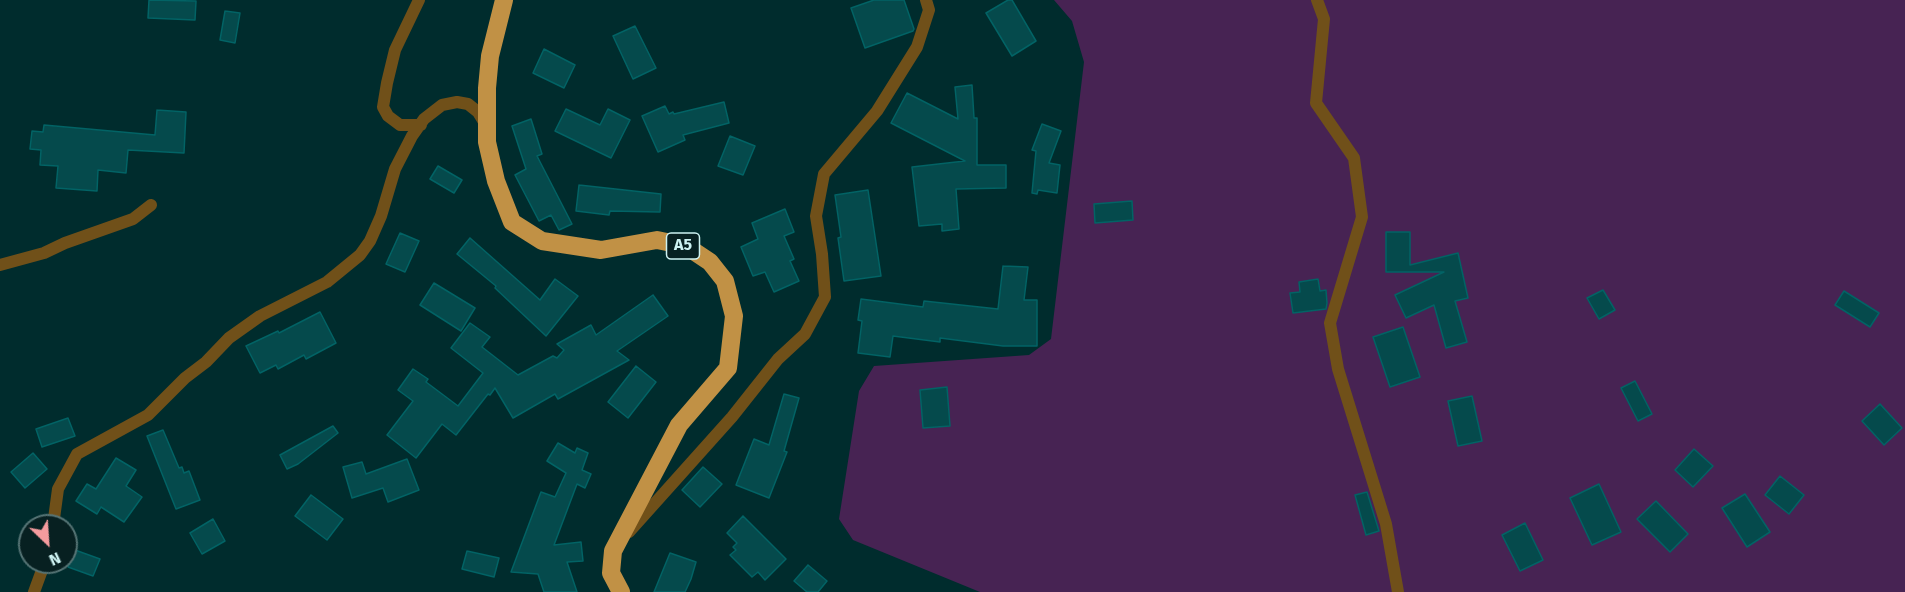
<!DOCTYPE html>
<html>
<head>
<meta charset="utf-8">
<style>
  body { margin:0 }
  #map { position:relative; width:1905px; height:592px; overflow:hidden; background:#002c2d; font-family:"Fira Sans",sans-serif }
  canvas { display:block }
  .north { position:absolute; left:18px; top:514px; width:60px; height:60px; box-sizing:border-box; background:#072021; border:2px solid #567475; border-radius:50%; rotate:155deg; font-size:16px; font-weight:700; line-height:24px; text-align:center; color:#cdf2f2 }
  .north::after { content:''; display:block; margin:auto; width:21px; height:27px; background:#f59b9e; clip-path:polygon(50% 0,100% 100%,50% 72%,0 100%) }
</style>
</head>
<body>
<div id="map">
<canvas width="1905" height="592"></canvas>
<div class="north">N</div>
</div>
<script>
const ctx = document.querySelector('canvas').getContext('2d');
ctx.lineJoin = 'round';
function fillPath(path, color) { ctx.fillStyle = color; ctx.fill(path, 'evenodd'); }
const shape = rows => new Path2D(rows.map(r => 'M' + r).join(''));
function stroke(path, color, width, dash) { ctx.strokeStyle = color; ctx.lineWidth = width; ctx.lineCap = dash ? 'butt' : 'round'; ctx.setLineDash(dash || []); ctx.stroke(path); }
function write(font, color, halo, rows, align = 'center') {
  ctx.font = font + ' "Fira Sans",sans-serif'; ctx.lineWidth = 6; ctx.setLineDash([]); ctx.textBaseline = 'middle'; ctx.strokeStyle = halo; ctx.fillStyle = color; for (const [text, x, y, turn = 0] of rows) {
    ctx.save(); ctx.translate(x, y); ctx.rotate((+turn || 0) * Math.PI / 180); ctx.textAlign = isNaN(turn) ? turn : align; if (halo) ctx.strokeText(text, 0, 0); ctx.fillText(text, 0, 0); ctx.restore();
  }
}
fillPath(shape([
  [1054,0,1905,0,1905,592,980,592,853,540,839,519,859,391,874,366,1029,355,1051,339,1084,62,1072,21]
]), '#472353');
const building = shape([
  [149,0,196,1,195,20,148,18,149,0],
  [874,0,904,0,914,29,913,31,865,48,851,8,874,0],
  [1008,0,1012,0,1036,41,1012,56,986,13,1008,0],
  [225,11,240,13,235,43,220,40,225,11],
  [635,26,656,68,633,79,613,36,635,26],
  [544,49,575,65,564,88,533,73,544,49],
  [972,85,974,118,977,118,977,165,1006,165,1006,188,956,189,959,229,942,231,942,224,919,226,912,167,965,161,891,123,907,93,958,119,955,87,972,85],
  [724,102,729,123,683,135,685,140,658,152,642,116,665,106,669,114,673,112,674,114,724,102],
  [566,109,600,125,608,109,630,120,611,158,555,131,566,109],
  [157,110,186,112,184,153,128,150,126,173,98,170,97,191,56,188,58,166,40,165,41,150,30,149,32,131,43,132,44,125,155,135,157,110],
  [531,119,542,154,537,156,572,224,559,230,551,215,539,221,515,175,526,169,512,126,531,119],
  [1042,124,1061,131,1049,163,1060,165,1057,193,1038,190,1037,194,1032,193,1036,151,1032,150,1042,124],
  [730,136,755,146,743,175,718,166,730,136],
  [438,166,462,180,454,193,430,179,438,166],
  [579,185,661,194,660,212,610,211,609,215,576,211,579,185],
  [868,190,881,276,844,281,838,238,841,237,835,195,868,190],
  [1132,201,1133,220,1095,223,1094,204,1132,201],
  [785,209,794,232,784,236,794,259,790,261,799,281,774,292,765,272,753,276,741,247,758,239,752,223,785,209],
  [1386,232,1410,232,1410,265,1458,253,1468,298,1455,301,1467,342,1446,348,1434,305,1406,318,1395,295,1444,272,1386,272,1386,232],
  [400,233,419,241,405,272,386,264,400,233],
  [470,238,540,300,555,279,578,296,546,336,495,288,496,286,457,254,470,238],
  [1003,266,1028,267,1024,300,1037,300,1037,346,1003,346,940,338,940,342,893,336,890,357,858,353,862,321,858,320,861,299,923,307,924,301,998,309,1003,266],
  [1318,279,1320,291,1326,290,1327,303,1326,309,1293,313,1290,293,1300,292,1299,282,1318,279],
  [434,283,475,308,461,331,420,305,434,283],
  [1603,290,1615,310,1599,319,1587,298,1603,290],
  [1844,291,1879,313,1870,327,1835,305,1844,291],
  [653,295,668,316,617,351,629,360,558,399,555,394,513,418,495,388,490,395,488,394,456,435,442,424,416,458,387,435,413,401,398,390,413,369,428,379,426,382,458,406,483,373,451,348,470,323,490,337,482,347,518,375,553,356,557,358,564,350,557,344,591,325,596,335,653,295],
  [320,312,336,343,306,359,304,355,278,369,276,365,260,373,246,346,278,331,279,333,320,312],
  [1403,327,1420,377,1390,387,1373,337,1403,327],
  [636,366,656,382,628,418,608,402,636,366],
  [1635,381,1652,414,1638,421,1621,388,1635,381],
  [947,387,950,426,923,428,920,390,947,387],
  [784,394,799,398,784,451,787,452,769,498,736,485,754,439,769,445,784,394],
  [1472,396,1482,441,1458,446,1448,401,1472,396],
  [1880,404,1902,428,1884,445,1862,421,1880,404],
  [68,418,75,436,42,447,36,429,68,418],
  [333,426,338,433,298,464,287,469,280,455,333,426],
  [163,430,179,468,182,467,184,473,189,471,200,500,176,509,147,436,163,430],
  [558,443,575,453,577,448,588,453,582,470,591,474,585,488,577,484,554,545,581,542,583,561,567,562,577,592,544,592,538,574,511,572,541,492,555,497,566,473,547,461,558,443],
  [1694,449,1713,466,1693,487,1675,470,1694,449],
  [33,453,47,469,25,488,11,472,33,453],
  [116,458,136,470,126,486,142,497,124,522,101,507,97,514,76,501,87,484,96,489,116,458],
  [407,459,419,490,388,502,383,488,352,498,343,467,362,462,366,474,407,459],
  [703,467,722,484,700,507,682,490,703,467],
  [1780,476,1804,495,1789,514,1765,495,1780,476],
  [1599,484,1621,532,1592,545,1570,498,1599,484],
  [1367,492,1379,531,1366,535,1355,495,1367,492],
  [1745,494,1770,532,1747,547,1722,508,1745,494],
  [311,495,343,519,327,540,295,516,311,495],
  [1656,501,1688,534,1670,552,1637,519,1656,501],
  [743,516,786,559,765,580,758,572,752,577,730,555,736,550,733,547,737,543,727,533,743,516],
  [213,519,225,541,202,554,190,533,213,519],
  [1525,523,1543,560,1520,571,1502,535,1525,523],
  [75,550,100,559,93,576,68,567,75,550],
  [467,551,499,558,494,577,462,569,467,551],
  [670,553,696,562,691,579,685,592,654,592,670,553],
  [808,565,827,581,818,592,807,592,794,581,808,565]
]);
fillPath(building, '#054a4c');
stroke(building, '#026365', 1.5);
stroke(shape([
  [419,0,395,50,387,83,383,107,388,116,400,125,421,125],
  [1317,0,1324,19,1316,103,1354,158,1362,217,1330,323,1338,369,1386,524,1398,592],
  [0,265,44,253,65,243,133,219,151,205],
  [53,526,58,489,77,454,148,415,185,378,206,362,229,338,260,316,327,282,360,255,370,241,381,216,395,169,412,136,424,119,442,105,457,102,468,104,478,112,486,125],
  [629,532,732,417,778,359,805,334,825,297,822,254,816,216,824,174,877,111,917,47,929,10,926,0],
  [34,592,45,562]
]), '#705019', 12);
stroke(shape([
  [504,0,490,56,487,88,487,142,496,181,512,222,542,241,601,250,657,240,686,246,710,262,725,281,734,316,728,368,679,425,613,551,611,573,621,592]
]), '#c19145', 18);
for (const [x, y, w] of [
  [683,246,33]
]) { const box = new Path2D(); box.roundRect(x - w / 2, y - 13, w, 26, 4.5); ctx.fillStyle = '#072021'; ctx.fill(box); stroke(box, '#cdf2f2', 1.5); }
write('bold 16px', '#cdf2f2', null, [
  ["A5",683,246]
]);
</script>
</body>
</html>
